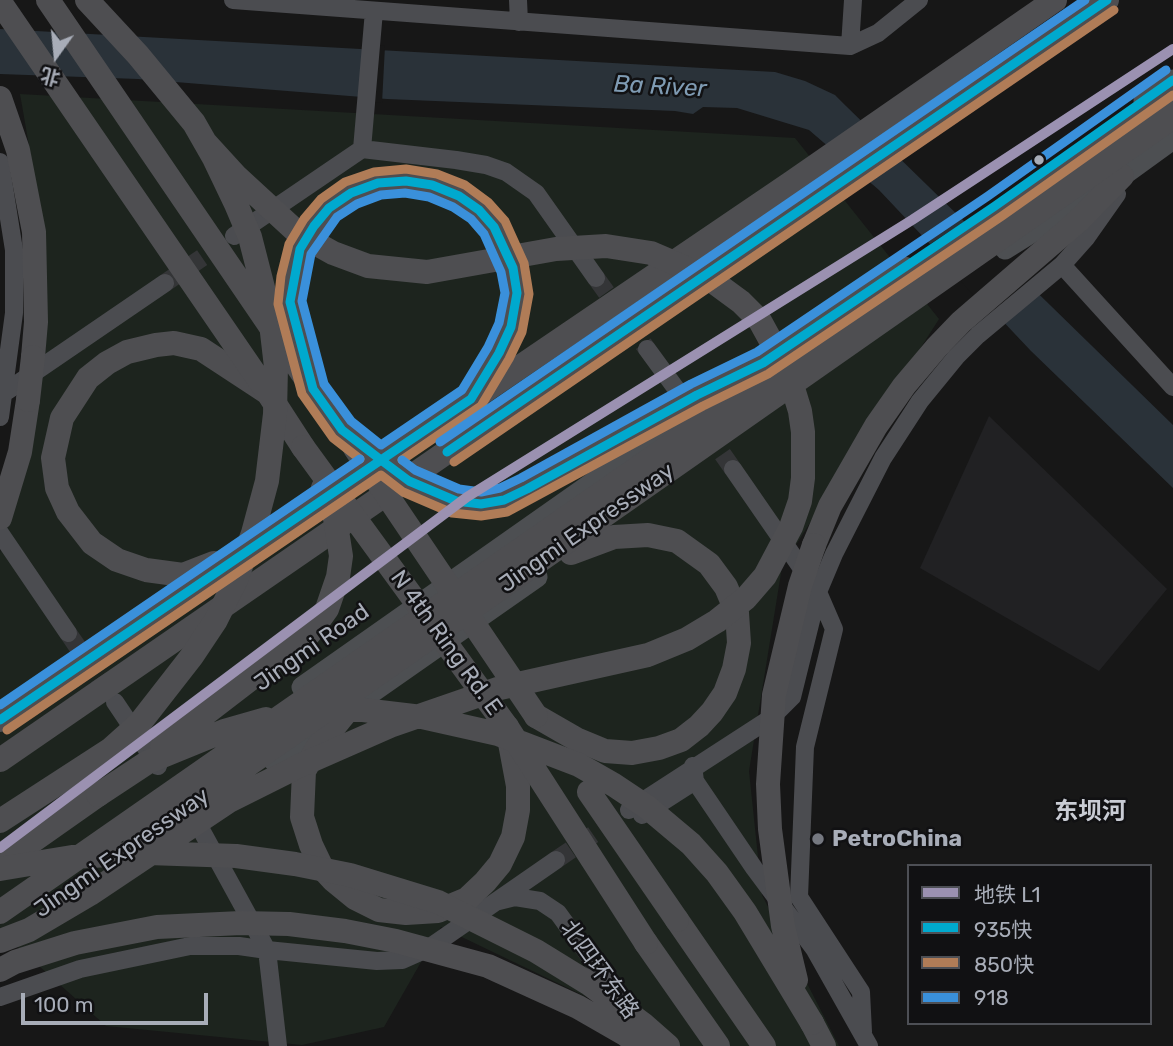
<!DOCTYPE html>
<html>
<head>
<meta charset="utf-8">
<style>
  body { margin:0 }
  #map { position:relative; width:1173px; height:1046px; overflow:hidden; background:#171717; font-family:Rubik,"Noto Sans SC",sans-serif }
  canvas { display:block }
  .legend { position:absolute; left:907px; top:864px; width:245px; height:161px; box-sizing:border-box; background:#111113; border:2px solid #4d4f55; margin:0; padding:9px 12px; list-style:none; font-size:21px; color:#a8adb8 }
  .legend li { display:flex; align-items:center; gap:14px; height:35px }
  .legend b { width:35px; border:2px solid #4d4f55 }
  .north { position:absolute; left:21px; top:21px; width:70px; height:70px; -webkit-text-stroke:5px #111113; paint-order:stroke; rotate:195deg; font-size:19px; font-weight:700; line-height:28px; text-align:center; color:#a8adb8 }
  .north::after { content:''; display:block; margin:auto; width:24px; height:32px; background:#a8adb8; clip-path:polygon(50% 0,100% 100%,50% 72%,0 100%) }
  .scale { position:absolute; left:21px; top:993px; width:187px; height:32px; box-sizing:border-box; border:4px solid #a8adb8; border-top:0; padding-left:9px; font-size:21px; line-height:24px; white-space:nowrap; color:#a8adb8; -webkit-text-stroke:5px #111113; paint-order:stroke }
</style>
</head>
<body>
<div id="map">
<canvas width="1173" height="1046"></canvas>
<ul class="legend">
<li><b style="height:9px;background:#9b91b1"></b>地铁 L1</li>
<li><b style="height:9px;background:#00a9ce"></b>935快</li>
<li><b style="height:9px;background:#b07c57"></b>850快</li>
<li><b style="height:9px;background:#3a90db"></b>918</li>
</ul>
<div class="north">北</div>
<div class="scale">100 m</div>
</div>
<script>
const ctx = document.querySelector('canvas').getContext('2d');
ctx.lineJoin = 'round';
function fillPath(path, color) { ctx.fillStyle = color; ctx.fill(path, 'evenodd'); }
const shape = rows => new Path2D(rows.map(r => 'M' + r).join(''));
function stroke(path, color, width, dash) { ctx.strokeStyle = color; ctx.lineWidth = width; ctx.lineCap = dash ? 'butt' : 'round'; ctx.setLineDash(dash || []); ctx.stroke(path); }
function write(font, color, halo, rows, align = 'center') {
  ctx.font = font + ' Rubik,"Noto Sans SC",sans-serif'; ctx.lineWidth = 5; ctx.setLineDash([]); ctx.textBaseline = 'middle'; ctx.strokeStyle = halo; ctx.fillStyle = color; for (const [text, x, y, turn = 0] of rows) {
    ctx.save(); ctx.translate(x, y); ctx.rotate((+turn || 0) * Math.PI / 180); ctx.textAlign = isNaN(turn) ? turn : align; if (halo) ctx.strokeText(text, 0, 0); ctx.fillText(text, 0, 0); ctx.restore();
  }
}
fillPath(shape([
  [989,416,1167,589,1099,671,920,568]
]), '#212123');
fillPath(shape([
  [20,94,795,138,939,319,782,567,749,771,762,895,839,1046,662,1046,599,1003,441,927,384,1027,302,1045,106,1026,0,931,0,553,46,347,45,238]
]), '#1d241e');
fillPath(shape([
  [0,29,775,72,805,81,835,95,846,106,1173,425,1173,488,1031,351,879,190,809,130,737,108,703,107,693,114,675,111,387,99,138,79,0,74]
]), '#2a3239');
fillPath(shape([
  [363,45,385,46,382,103,360,101],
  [967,220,1040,291,1003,326,927,246]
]), '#171717');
stroke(shape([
  [596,278,647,349],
  [165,283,225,242],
  [707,432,733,469],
  [68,633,112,697],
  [556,860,619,817]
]), '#343537', 18, [18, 9]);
stroke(shape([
  [233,0,850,46,853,0],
  [518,0,519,22],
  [850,46,878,33,919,0],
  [362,149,374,11],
  [0,162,14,250,14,313,0,417],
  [234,236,362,149,456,160,486,165,506,172,536,193,596,278],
  [1062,265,1173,387],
  [647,349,677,390],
  [4,393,165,283],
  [733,469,818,592,834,629,805,747,799,897,861,992,863,1032],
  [0,533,68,633],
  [115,702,158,766],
  [693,766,695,781,754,868,815,950,869,1046],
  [629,810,771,718,792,697,818,592,834,554,883,458,920,401,956,357,978,335,1062,265,1086,238,1117,194],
  [642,815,695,781],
  [199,826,267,950,377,961,402,960,429,948,556,860],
  [499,901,515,897,540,901,558,913,622,1001],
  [0,997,80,969,190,946,239,946,267,950,278,1046]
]), '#4b4c50', 18);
stroke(shape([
  [1144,101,1173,80],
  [1005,249,1122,176,1173,139],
  [766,361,905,267],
  [302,687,720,393],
  [274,761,537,577]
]), '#4d4f52', 21);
stroke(shape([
  [0,98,18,150,34,232,36,322,33,357],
  [697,395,763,363],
  [342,430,313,389,290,302,293,277,300,249,329,208,351,193,378,183,406,181,432,185,459,196,479,210,494,227,504,244,513,268,517,293,511,327,499,353,475,392],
  [0,518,20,452,28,400],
  [814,545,830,506,876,426,904,386,937,347,961,322,1078,221,1122,176],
  [214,563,183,575,146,570,117,560,92,543,68,512,57,488,53,458,62,418,88,378,107,363,127,352,156,345,174,343,201,349,268,393,303,447],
  [347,711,317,748,304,771,302,817,311,845,322,868,333,880,355,898,379,910,406,913,438,911,467,899,485,882,500,864,513,837,518,810,518,786,507,727],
  [536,716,576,739,605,751,632,753,659,748,681,740,699,726,712,712,725,693,734,669,739,643,737,613,726,587,709,564,677,541,648,535,614,537,571,553],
  [0,720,791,183,1055,0],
  [0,760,808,203,1107,0],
  [0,864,98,795],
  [677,920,764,1046],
  [646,943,718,1046],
  [812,1023,824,1046]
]), '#4e4e51', 24);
stroke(shape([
  [48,0,313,389],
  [0,2,268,393],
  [28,400,33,357],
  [342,430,409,481,456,501,481,504,504,500,527,489,697,395],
  [303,447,507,727,646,943],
  [355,448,536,716],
  [326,710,363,710,422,717,498,734,579,765,614,785,647,807,691,844,717,873,745,912,812,1023],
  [162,747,309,634,327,609,338,577,341,556,335,518,323,488],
  [589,792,677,920],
  [98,795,148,762,224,731,266,719],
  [0,821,111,749,139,724,192,656,216,620,236,580,253,533,267,481,275,414,276,367,270,315,250,237,236,204,214,158,194,123,138,55,87,0],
  [135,844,1173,117],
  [0,869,72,857,148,853,236,856,295,864,350,875,438,902,536,951,588,983,643,1024,668,1046],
  [0,912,1173,95],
  [0,941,29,930,90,894,229,801,299,766,390,726,500,688,648,655,687,639,717,621,746,598,765,576,791,527,800,501,803,478,803,432,800,411,788,372,760,321,741,302,707,277,651,253,606,246,556,249,427,272,368,266,333,253,299,234,236,176,204,141],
  [0,970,15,962,75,943,157,927,241,923,289,924,345,931,396,941,488,966,578,1007,625,1034,640,1046],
  [796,980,783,926,770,829,768,784,774,695,800,586,814,545]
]), '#4e4e51', 24);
stroke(shape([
  [406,181,432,185,459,196,479,210,494,227,513,268,517,293,511,327,499,353,471,399,381,460,342,430,313,389,290,302,300,249,314,226,329,208,351,193,378,183,406,181],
  [447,452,1107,0],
  [381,460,409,481,456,501,481,504,504,500,527,489,697,395,763,363,995,206,1173,80],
  [0,720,381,460]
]), '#00a9ce', 9);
stroke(shape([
  [360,459,333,438,302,394,278,304,281,276,289,244,304,219,321,199,345,182,374,172,406,169,437,174,465,185,488,202,505,221,524,263,529,294,522,332,509,359,481,406,402,460],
  [454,462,1114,10],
  [7,730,381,475,403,492,452,513,481,516,507,512,703,406,768,374,1002,216,1173,95]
]), '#b07c57', 9);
stroke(shape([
  [405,193,429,197,453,207,471,219,484,234,501,272,505,293,499,323,488,347,462,390,381,445,351,421,324,384,302,301,311,254,337,217,357,204,381,195,405,193],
  [440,442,1085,0],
  [402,460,415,470,459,489,481,492,500,488,521,478,691,384,757,352,988,196,1166,70],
  [0,705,360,459]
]), '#3a90db', 9);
stroke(shape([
  [0,848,467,497,912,220,1173,49]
]), '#9b91b1', 10);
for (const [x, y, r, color] of [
  [1039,160,6,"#a8adb8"],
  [818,839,7,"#757880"]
]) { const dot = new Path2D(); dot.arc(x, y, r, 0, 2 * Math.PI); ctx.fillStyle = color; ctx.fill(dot); stroke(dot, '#111113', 2.5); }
write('23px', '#a8adb8', '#111113', [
  ["Jingmi Expressway",587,528,-35],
  ["N 4th Ring Rd. E",446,643,54],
  ["Jingmi Road",312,648,-35],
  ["Jingmi Expressway",122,853,-35],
  ["北四环东路",599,970,54]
]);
write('bold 23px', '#a8adb8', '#111113', [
  ["PetroChina",832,839]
], 'left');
write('italic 24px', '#7f9bb3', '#111113', [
  ["Ba River",660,87,3]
]);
write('bold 24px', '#c9ccd4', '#111113', [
  ["东坝河",1090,812]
]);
</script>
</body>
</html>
